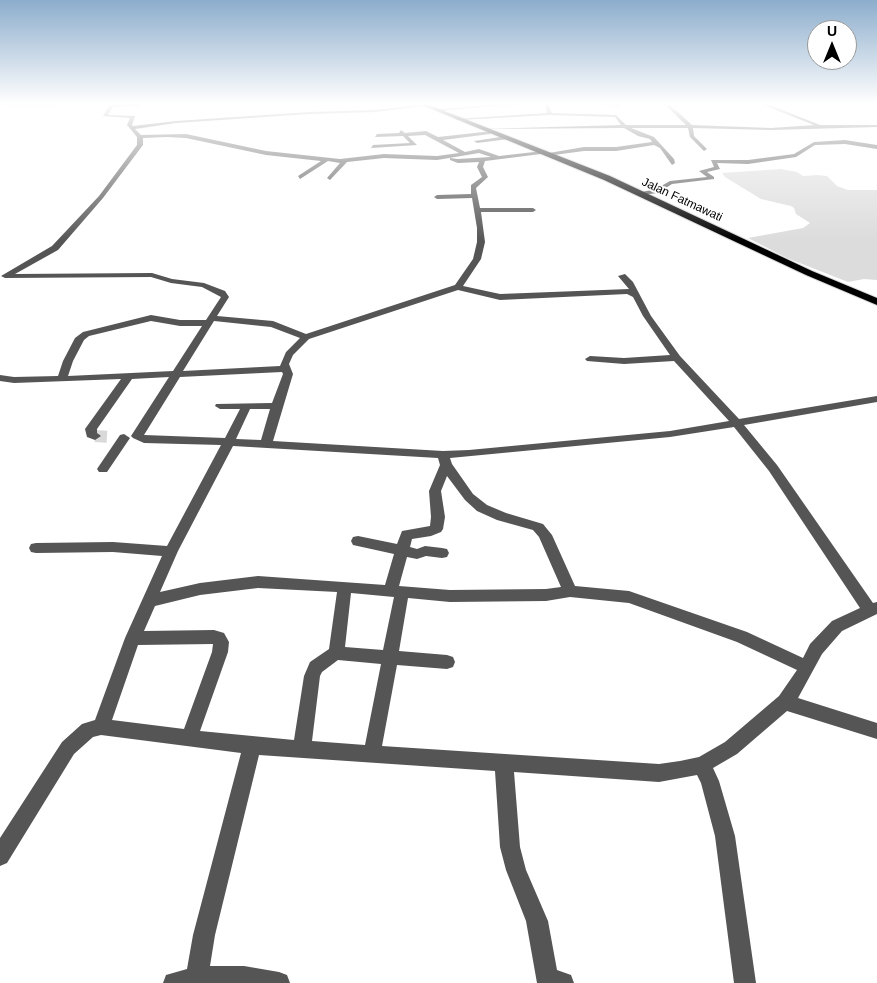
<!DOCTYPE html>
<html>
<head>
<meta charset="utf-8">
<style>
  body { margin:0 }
  #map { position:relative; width:877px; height:983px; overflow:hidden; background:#fff; font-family:Arial,sans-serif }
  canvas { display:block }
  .north { position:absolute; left:807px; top:20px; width:50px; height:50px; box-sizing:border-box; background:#fff; border:1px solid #999; border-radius:50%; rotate:0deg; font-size:14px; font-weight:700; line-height:20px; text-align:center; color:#000 }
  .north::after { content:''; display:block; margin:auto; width:18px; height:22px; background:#000; clip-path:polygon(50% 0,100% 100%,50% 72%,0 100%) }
</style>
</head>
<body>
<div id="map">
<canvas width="877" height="983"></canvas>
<div class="north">U</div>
</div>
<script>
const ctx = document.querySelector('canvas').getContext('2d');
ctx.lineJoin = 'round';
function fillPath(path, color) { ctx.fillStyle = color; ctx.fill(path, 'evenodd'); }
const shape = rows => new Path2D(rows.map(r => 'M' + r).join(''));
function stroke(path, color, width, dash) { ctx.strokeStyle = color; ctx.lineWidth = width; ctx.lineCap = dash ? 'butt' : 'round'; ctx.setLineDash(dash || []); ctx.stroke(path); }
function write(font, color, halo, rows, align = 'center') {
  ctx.font = font + ' Arial,sans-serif'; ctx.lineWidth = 4; ctx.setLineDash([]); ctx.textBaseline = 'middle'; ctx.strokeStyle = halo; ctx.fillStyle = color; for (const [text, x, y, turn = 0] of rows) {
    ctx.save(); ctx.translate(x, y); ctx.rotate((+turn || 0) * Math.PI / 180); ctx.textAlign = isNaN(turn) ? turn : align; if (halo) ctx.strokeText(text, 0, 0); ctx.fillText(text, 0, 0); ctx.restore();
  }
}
fillPath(shape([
  [0,103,60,103,51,108,36,108,0,107],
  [781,169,797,172,803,176,817,175,827,176,837,186,848,190,877,190,877,280,864,279,848,282,787,258,748,238,803,228,810,223,796,214,794,208,791,206,761,199,725,177,722,173]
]), '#dcdcdc');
stroke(shape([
  [95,436,110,437]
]), '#d9d9d9', 12, [12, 6]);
const highway = shape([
  [417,103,424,103,610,176,812,271,877,298,877,305,806,275,604,180,417,103]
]);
stroke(highway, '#dbdbdb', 2);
fillPath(shape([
  [111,103,140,104,138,106,113,107,108,115,135,116,132,125,133,126,176,121,309,112,375,110,426,104,424,106,375,112,309,114,176,123,135,129,141,135,186,134,266,151,340,159,384,154,437,156,459,153,425,135,408,136,417,145,371,148,373,145,410,143,403,136,375,137,377,134,399,133,401,130,405,133,426,131,438,137,492,131,490,134,443,140,465,152,479,149,499,156,543,151,541,154,485,161,483,167,488,177,476,188,480,208,533,208,536,210,533,212,481,212,485,242,481,259,463,286,500,294,629,289,618,276,625,274,633,282,651,316,680,356,739,419,877,396,877,402,744,425,777,465,873,603,877,602,877,614,842,631,822,654,798,698,877,723,877,739,787,711,737,754,713,768,719,781,735,836,756,983,734,983,715,836,701,783,697,775,659,782,514,772,520,847,526,870,548,921,557,970,571,975,574,983,537,983,526,921,506,870,500,847,495,771,259,755,215,935,210,966,244,966,279,972,287,975,290,983,163,983,166,975,187,969,193,935,241,753,101,735,93,737,74,754,7,863,0,866,0,838,62,742,82,724,95,720,125,638,162,556,113,552,36,553,31,552,29,548,31,544,36,543,113,542,167,546,221,445,144,443,133,438,131,436,169,377,132,379,97,429,97,433,101,436,95,440,87,437,85,429,121,379,14,383,0,381,0,375,14,377,58,376,63,361,75,338,83,332,151,315,180,320,206,320,221,297,202,287,171,283,151,277,5,278,1,276,52,246,99,196,137,145,137,137,127,125,130,118,103,116,111,103],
  [167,137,186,138,266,155,321,161,298,176,300,179,328,161,340,163,327,178,330,180,347,162,384,158,437,160,479,153,491,157,458,159,450,158,450,160,458,163,479,162,477,167,482,177,471,185,471,194,437,195,434,197,437,199,472,198,477,228,477,242,473,259,455,285,306,334,273,321,217,316,229,297,225,291,204,283,172,279,152,273,15,274,58,250,103,198,143,145,143,138,167,137],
  [458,290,500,300,627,294,633,297,643,316,670,355,624,358,590,356,585,359,587,361,624,364,674,361,729,421,670,431,469,450,443,451,273,441,293,374,289,364,293,355,309,339,458,290],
  [151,321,180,326,202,326,173,371,68,376,73,361,84,340,89,336,151,321],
  [214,321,271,327,300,338,286,352,280,366,183,371,214,321],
  [282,372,283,374,272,403,216,404,215,406,220,409,240,409,225,438,144,435,180,377,282,372],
  [250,409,270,409,261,440,236,439,250,409],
  [734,427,769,471,860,608,832,621,810,644,803,658,747,632,629,591,575,586,552,535,543,524,506,513,487,505,473,494,452,464,450,458,670,437,734,427],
  [233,446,438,458,440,465,429,491,431,517,430,526,402,531,397,544,358,536,353,537,351,541,353,545,394,554,385,585,258,576,200,583,160,592,178,551,233,446],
  [447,476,465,500,477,511,497,520,533,530,539,537,561,587,546,589,450,590,399,586,407,557,417,559,426,556,442,558,447,557,449,553,447,549,442,548,425,546,417,549,410,547,412,539,431,536,441,532,443,529,445,517,441,491,447,476],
  [258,588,337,592,329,649,310,662,304,676,294,740,200,731,228,652,229,642,224,633,214,630,144,631,155,606,200,595,258,588],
  [351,593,394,597,383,650,345,647,351,593],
  [570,597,629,603,737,642,797,670,779,696,725,742,699,757,680,761,659,764,382,746,397,665,447,669,453,667,455,662,453,657,447,655,399,651,408,598,450,602,546,601,570,597],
  [213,644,212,652,184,729,112,720,138,645,213,644],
  [338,660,381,664,365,745,312,741,320,676,322,672,338,660],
  [509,103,531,103,437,111,435,110,509,103],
  [554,103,549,106,552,113,616,115,626,125,686,125,663,103,668,103,692,125,771,128,814,125,758,103,765,103,820,125,877,125,877,127,771,130,693,128,694,136,707,149,704,151,690,137,688,128,631,128,654,137,674,159,675,163,672,165,660,148,654,145,616,151,584,151,546,156,543,154,584,147,616,147,652,142,650,139,638,136,624,128,481,129,621,125,615,117,550,115,458,120,456,119,547,113,545,104,554,103],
  [593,103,614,103,621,105,619,106,593,103],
  [507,136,509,139,477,143,474,141,507,136],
  [845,140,877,145,877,149,845,144,815,145,796,157,748,164,717,163,720,169,707,172,714,177,714,179,672,184,658,193,640,195,637,193,656,189,670,181,707,177,699,171,714,167,711,160,748,160,794,154,814,142,845,140],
  [124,434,130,438,107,472,99,472,97,469,99,466,120,435,124,434]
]), '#555');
fillPath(highway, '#000');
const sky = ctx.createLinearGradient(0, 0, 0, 241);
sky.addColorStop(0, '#8cadcc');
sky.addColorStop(0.43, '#fff');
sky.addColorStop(1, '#ffffff00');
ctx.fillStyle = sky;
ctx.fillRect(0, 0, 877, 241);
write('12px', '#000', '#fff', [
  ["Jalan Fatmawati",682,200,25]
]);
</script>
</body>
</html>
